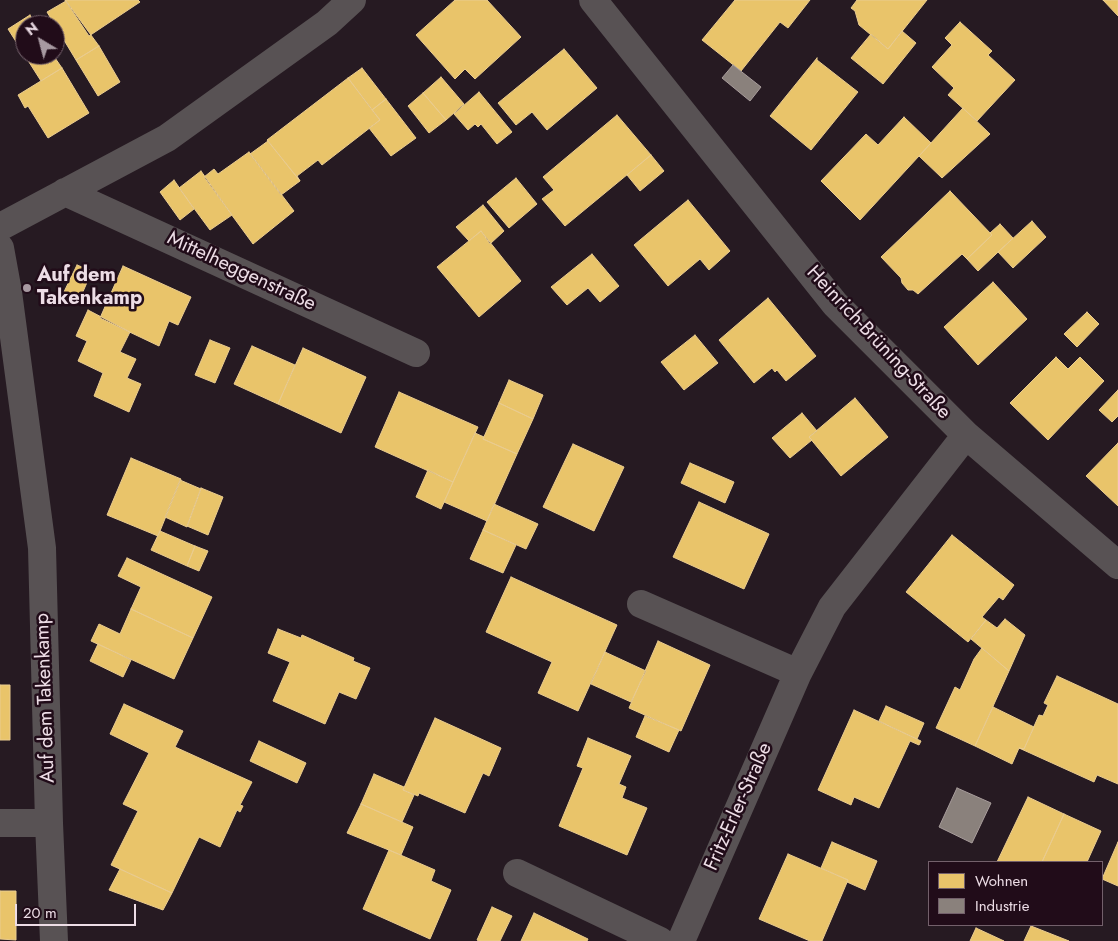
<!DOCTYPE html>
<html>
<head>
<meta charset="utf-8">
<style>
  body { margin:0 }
  #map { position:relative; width:1118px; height:941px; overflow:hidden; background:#261a22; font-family:Jost,sans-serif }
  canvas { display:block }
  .legend { position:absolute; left:928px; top:861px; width:175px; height:65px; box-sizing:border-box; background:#210c19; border:1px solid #73606b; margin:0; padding:6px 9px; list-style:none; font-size:15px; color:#eddde6 }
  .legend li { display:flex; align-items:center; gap:10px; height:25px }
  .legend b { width:25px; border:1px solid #73606b }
  .north { position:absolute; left:15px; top:15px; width:50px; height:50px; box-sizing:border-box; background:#210c19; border:1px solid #73606b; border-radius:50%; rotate:323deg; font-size:14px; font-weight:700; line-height:20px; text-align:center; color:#eddde6 }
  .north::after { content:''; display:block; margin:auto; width:18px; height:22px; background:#a799a1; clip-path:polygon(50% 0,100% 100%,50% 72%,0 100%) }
  .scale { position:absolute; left:15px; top:904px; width:121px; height:22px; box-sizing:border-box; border:2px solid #eddde6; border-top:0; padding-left:6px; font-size:15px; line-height:18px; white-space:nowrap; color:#eddde6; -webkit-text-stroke:4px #210c19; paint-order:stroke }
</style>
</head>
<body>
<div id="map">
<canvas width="1118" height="941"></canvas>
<ul class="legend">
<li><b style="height:14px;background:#e9c46a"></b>Wohnen</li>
<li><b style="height:14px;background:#8a817c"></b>Industrie</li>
</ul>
<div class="north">N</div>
<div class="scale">20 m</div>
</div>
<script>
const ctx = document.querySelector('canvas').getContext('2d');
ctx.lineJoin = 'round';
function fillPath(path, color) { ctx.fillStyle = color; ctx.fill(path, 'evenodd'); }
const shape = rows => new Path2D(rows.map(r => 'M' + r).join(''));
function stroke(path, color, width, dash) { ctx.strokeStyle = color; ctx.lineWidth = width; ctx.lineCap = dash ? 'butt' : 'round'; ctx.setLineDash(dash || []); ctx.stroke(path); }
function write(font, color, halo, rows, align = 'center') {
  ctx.font = font + ' Jost,sans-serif'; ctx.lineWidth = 5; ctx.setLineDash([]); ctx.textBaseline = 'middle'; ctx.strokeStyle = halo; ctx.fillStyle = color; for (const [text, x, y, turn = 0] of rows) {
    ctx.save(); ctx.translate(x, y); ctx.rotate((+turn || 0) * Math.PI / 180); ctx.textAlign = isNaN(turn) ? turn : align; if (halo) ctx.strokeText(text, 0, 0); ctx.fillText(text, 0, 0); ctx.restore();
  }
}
const homes = shape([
  [65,0,138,0,140,2,89,36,65,0],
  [455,0,487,0,521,37,475,79,465,69,455,79,416,35,455,0],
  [735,0,810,0,788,28,780,22,741,71,702,40,735,0],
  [857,0,927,0,888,49,859,25,855,11,851,8,857,0],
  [1103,0,1118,0,1118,16,1103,0],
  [66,1,99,46,76,60,47,12,66,1],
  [30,15,35,25,25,25,25,55,53,55,62,68,41,81,8,29,30,15],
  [960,22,992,51,988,55,1015,80,977,121,948,95,954,88,932,67,952,45,945,38,960,22],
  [902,31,916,43,883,84,851,58,871,34,888,49,902,31],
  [99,46,120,82,98,96,76,60,99,46],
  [564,49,597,88,547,130,532,112,516,125,498,103,564,49],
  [817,58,817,60,858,92,811,150,770,116,817,58],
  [62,68,89,113,48,138,28,106,25,108,18,95,62,68],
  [362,68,386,99,372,110,348,78,362,68],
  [441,77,464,104,446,120,423,93,441,77],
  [348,78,380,120,322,165,318,160,297,176,300,181,267,140,348,78],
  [479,92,512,132,497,144,481,124,478,127,475,124,468,130,454,114,479,92],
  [423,93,446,120,429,133,408,106,423,93],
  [386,99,416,138,391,156,369,128,380,120,372,110,386,99],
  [963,108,990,134,942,178,919,156,963,108],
  [617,115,651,155,565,226,542,199,554,190,543,177,617,115],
  [904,117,931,143,860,220,821,181,866,134,878,145,904,117],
  [268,141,300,181,281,195,250,154,268,141],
  [249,152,294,211,253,244,204,177,214,169,218,174,249,152],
  [651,155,664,171,640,191,627,175,651,155],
  [201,171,232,215,210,230,179,188,201,171],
  [516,178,537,204,509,228,487,202,516,178],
  [174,180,194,209,180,220,160,192,174,180],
  [950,191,992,235,967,259,962,254,918,294,913,290,908,290,902,283,901,278,881,257,950,191],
  [688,200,730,251,709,270,700,259,668,286,634,245,688,200],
  [483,205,504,231,490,244,481,231,469,241,456,227,483,205],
  [1032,221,1046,237,1013,268,998,252,1032,221],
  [1000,224,1013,238,978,271,967,259,992,235,990,233,1000,224],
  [481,231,521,281,479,317,437,267,481,231],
  [592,254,619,286,600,302,588,288,567,305,551,287,592,254],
  [77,265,92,271,78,303,62,296,77,265],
  [123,266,191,297,178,325,169,321,159,346,100,318,123,266],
  [993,282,1027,319,978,365,944,327,993,282],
  [768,298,816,356,786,381,777,370,775,372,772,368,754,383,719,340,768,298],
  [88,310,130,332,120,352,136,359,127,378,141,384,129,412,94,396,103,373,78,361,87,341,76,336,88,310],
  [1087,312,1099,324,1077,347,1064,334,1087,312],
  [695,335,718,363,684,390,661,362,695,335],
  [210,340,230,348,215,383,195,375,210,340],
  [252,346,295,365,278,404,234,384,252,346],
  [303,348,366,377,341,433,278,404,303,348],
  [1056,357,1068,369,1080,357,1104,381,1048,440,1010,403,1056,357],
  [509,380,543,395,533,419,499,403,509,380],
  [1118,390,1118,416,1112,422,1099,410,1118,390],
  [399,392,478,427,453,482,375,447,399,392],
  [855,398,888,437,841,476,809,437,855,398],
  [499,403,533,419,517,454,483,439,499,403],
  [802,413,817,431,809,437,812,440,790,458,772,438,802,413],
  [475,433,484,437,483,439,517,454,487,521,444,502,475,433],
  [1118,443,1118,506,1086,476,1118,443],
  [573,444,624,467,594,531,543,507,573,444],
  [131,458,181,479,158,536,107,515,131,458],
  [690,463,734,482,725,503,681,483,690,463],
  [428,470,453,482,441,509,416,497,428,470],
  [180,480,201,489,187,527,165,517,180,480],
  [201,488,223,497,208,535,187,526,201,488],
  [699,502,769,534,744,589,673,557,699,502],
  [494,504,538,524,526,549,483,530,494,504],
  [483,530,516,545,503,573,470,559,483,530],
  [160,531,195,546,187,566,151,550,160,531],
  [952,535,1014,585,1003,600,999,597,982,617,986,620,968,642,906,592,952,535],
  [195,546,208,551,199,571,187,566,195,546],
  [127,558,212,597,193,638,131,609,141,587,118,576,127,558],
  [511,577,617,625,578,711,538,693,552,662,486,632,511,577],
  [131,609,193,638,174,679,91,641,99,624,120,634,131,609],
  [1005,619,1025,635,1009,671,971,639,986,620,997,628,1005,619],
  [278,629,301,638,302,635,354,658,353,661,370,668,356,699,339,692,325,724,273,701,290,662,268,653,278,629],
  [658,641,710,665,681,731,629,708,658,641],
  [98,644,131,660,123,677,90,661,98,644],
  [982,648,1009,671,975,746,936,728,955,687,960,690,974,659,982,648],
  [605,652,646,671,631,702,591,684,605,652],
  [1057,676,1118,704,1118,784,1097,775,1094,782,1019,748,1024,749,1039,715,1043,716,1048,705,1044,703,1057,676],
  [0,685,10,685,10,740,0,740,0,685],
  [124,704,183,731,175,747,252,782,240,805,243,806,240,812,237,810,220,847,199,837,172,893,111,865,138,811,123,804,149,753,110,734,124,704],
  [886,706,924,723,917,739,879,721,886,706],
  [993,707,1034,727,1024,749,1019,748,1012,764,975,746,993,707],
  [854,710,921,741,919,745,910,741,879,808,854,797,851,805,818,790,854,710],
  [645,716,679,730,669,752,636,737,645,716],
  [435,718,501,748,489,776,483,773,465,813,419,793,418,796,403,790,435,718],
  [588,738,631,756,619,784,626,787,622,798,647,808,627,855,559,826,583,768,577,766,588,738],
  [259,741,306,763,297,783,250,761,259,741],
  [374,774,404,787,403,790,414,795,402,822,361,804,374,774],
  [1028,797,1064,814,1042,862,997,862,1028,797],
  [361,804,413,827,401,855,347,833,361,804],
  [1064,814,1101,831,1087,862,1042,862,1064,814],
  [832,842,877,861,865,890,847,882,848,880,821,868,832,842],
  [1118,842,1118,886,1102,879,1118,842],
  [389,850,435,870,431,881,451,890,430,939,363,909,389,850],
  [788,854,848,880,822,941,810,941,759,919,788,854],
  [120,869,172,893,163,910,109,890,120,869],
  [0,891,16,891,16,940,0,939,0,891],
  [492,907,512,916,500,941,479,941,477,940,492,907],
  [534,913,588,939,587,941,521,941,534,913],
  [1031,926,1069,941,1024,941,1031,926],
  [976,928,1004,941,970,941,976,928]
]);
fillPath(homes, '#e9c46a');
stroke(homes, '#eacc8f', 1);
const industry = shape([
  [733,65,761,87,750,101,722,78,733,65],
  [957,788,991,803,972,843,939,827,957,788]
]);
fillPath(industry, '#8a817c');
stroke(industry, '#a89d9c', 1);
stroke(shape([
  [593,0,835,304,966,435,1118,565],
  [65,192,416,353],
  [0,227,167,138,327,23,352,0],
  [0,248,8,292,42,548,49,823,54,941],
  [641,604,798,673],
  [0,823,49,823],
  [517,873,660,941],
  [681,941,798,673,832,607,966,435]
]), '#585254', 28);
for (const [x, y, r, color] of [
  [27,288,5,"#a799a1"]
]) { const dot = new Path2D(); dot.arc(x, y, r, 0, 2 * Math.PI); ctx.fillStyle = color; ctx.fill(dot); stroke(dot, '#210c19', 2); }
write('20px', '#eddde6', '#210c19', [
  ["Mittelheggenstraße",241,272,25],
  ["Heinrich-Brüning-Straße",878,343,47],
  ["Auf dem Takenkamp",46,698,-92],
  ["Fritz-Erler-Straße",739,807,-66]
]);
write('bold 20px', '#eddde6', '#210c19', [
  ["Auf dem",37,276],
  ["Takenkamp",37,299]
], 'left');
</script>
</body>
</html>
